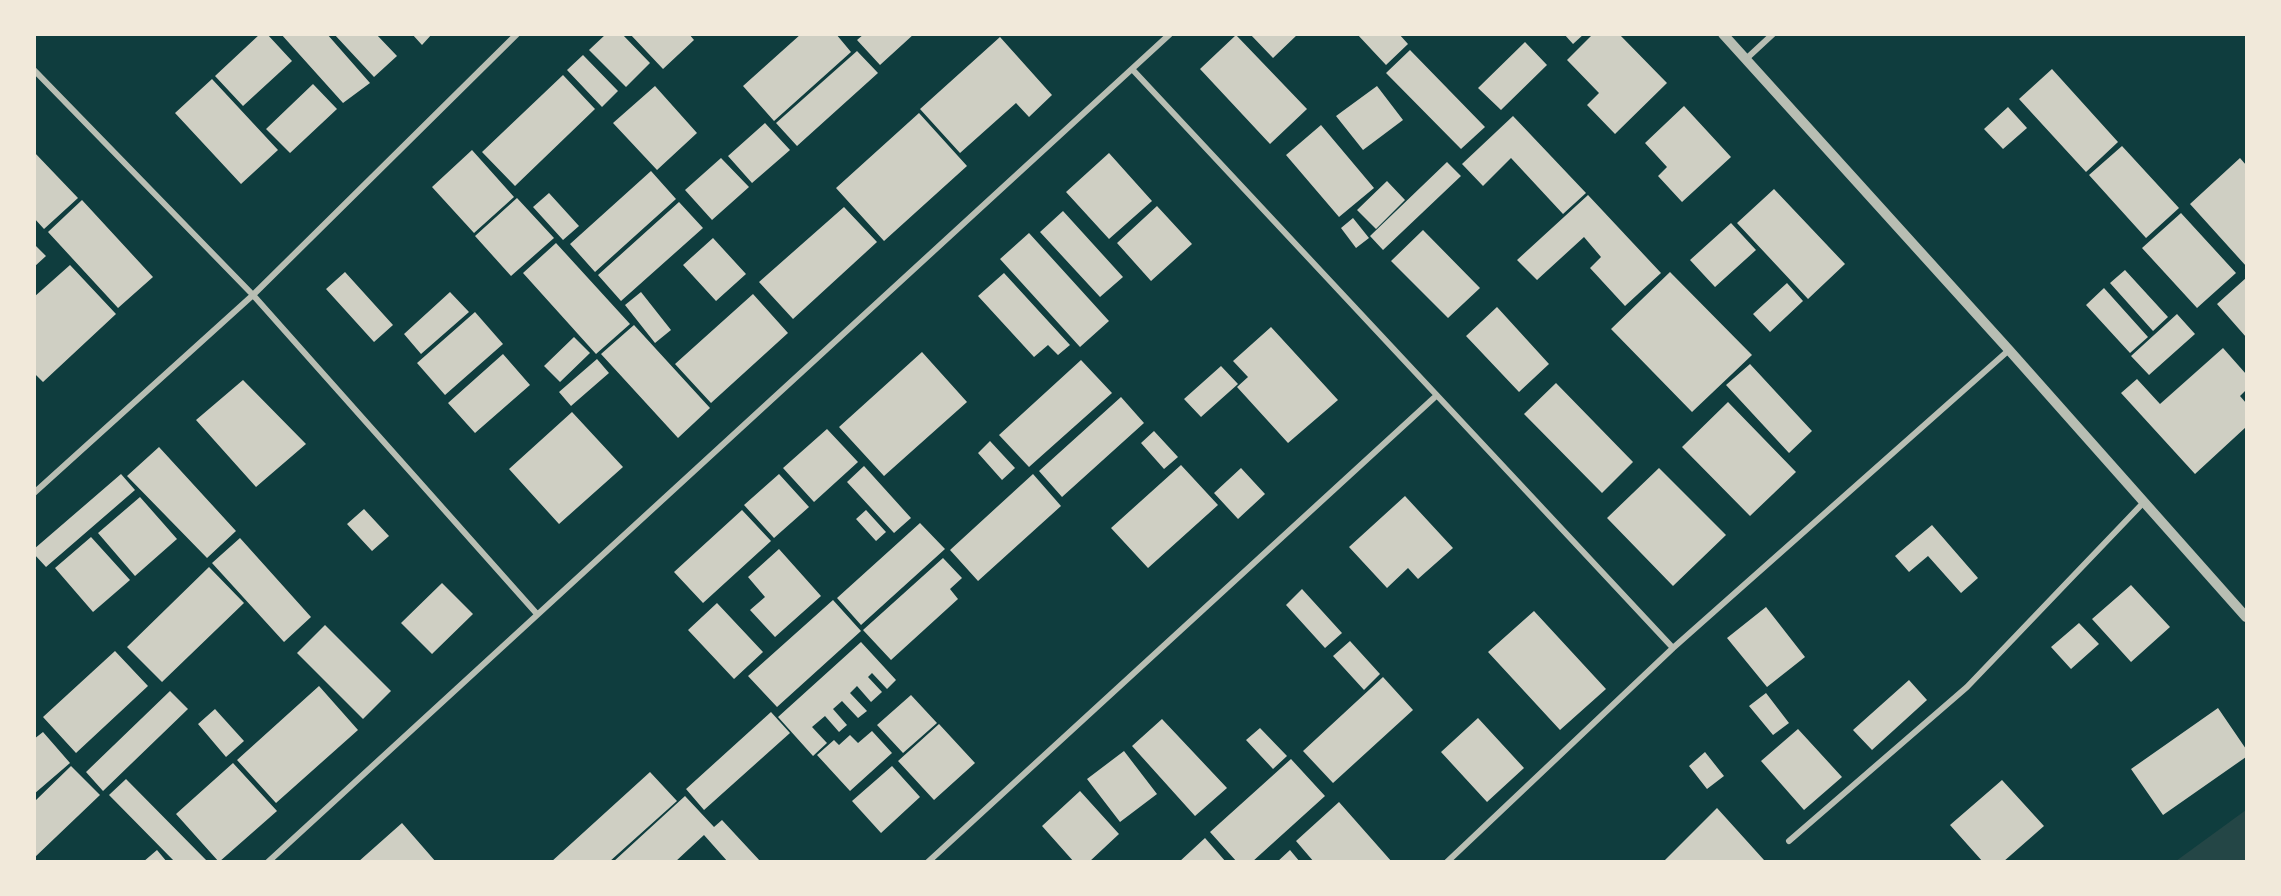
<!DOCTYPE html>
<html>
<head>
<meta charset="utf-8">
<style>
  body { margin:0 }
  #map { position:relative; width:2281px; height:896px; overflow:hidden; background:#0f3d3e; font-family:Overpass,sans-serif }
  canvas { display:block }
  .frame { position:absolute; inset:0; border:36px solid #f1e9da; pointer-events:none }
</style>
</head>
<body>
<div id="map">
<canvas width="2281" height="896"></canvas>
<div class="frame"></div>
</div>
<script>
const ctx = document.querySelector('canvas').getContext('2d');
ctx.lineJoin = 'round';
function fillPath(path, color) { ctx.fillStyle = color; ctx.fill(path, 'evenodd'); }
const shape = rows => new Path2D(rows.map(r => 'M' + r).join(''));
function stroke(path, color, width, dash) { ctx.strokeStyle = color; ctx.lineWidth = width; ctx.lineCap = dash ? 'butt' : 'round'; ctx.setLineDash(dash || []); ctx.stroke(path); }
fillPath(shape([
  [2246,810,2246,861,2176,861]
]), '#244646');
fillPath(shape([
  [260,34,267,34,292,61,243,106,215,76],
  [281,34,327,34,370,83,343,103],
  [334,34,376,34,397,56,374,77],
  [412,34,432,34,422,45],
  [606,34,622,34,650,63,626,87,589,50],
  [630,34,689,34,694,40,663,69],
  [801,34,836,34,851,52,774,121,743,86],
  [864,34,914,34,880,65,857,40],
  [1250,34,1298,34,1273,58],
  [1357,34,1399,34,1408,44,1386,65],
  [1564,34,1584,34,1573,44],
  [1593,34,1619,34,1667,83,1615,134,1587,105,1599,93,1567,60],
  [1236,35,1307,109,1270,144,1200,69],
  [1000,37,1052,95,1029,117,1016,103,960,153,920,109],
  [1525,42,1547,65,1501,110,1478,88],
  [1410,50,1485,127,1461,149,1386,73],
  [857,51,878,73,797,146,776,123],
  [583,55,618,91,602,107,567,70],
  [2052,69,2118,142,2086,172,2019,99],
  [563,75,595,109,515,186,482,152],
  [212,79,278,150,241,184,175,113],
  [313,84,337,109,290,153,266,129],
  [655,86,697,133,657,170,613,123],
  [1377,86,1403,120,1363,150,1336,116],
  [1684,106,1731,157,1682,202,1658,176,1667,167,1645,143],
  [2008,107,2027,128,2003,149,1984,129],
  [919,113,967,166,884,241,836,188],
  [1513,116,1586,193,1563,214,1511,158,1483,186,1462,164],
  [765,123,790,150,752,183,728,156],
  [1321,125,1374,188,1339,217,1286,155],
  [2122,146,2179,208,2146,238,2089,175],
  [472,150,514,197,474,233,432,187],
  [34,152,78,198,44,229,34,218],
  [1109,153,1152,201,1109,239,1066,192],
  [721,158,749,187,712,220,685,190],
  [2240,158,2246,165,2246,266,2190,204],
  [1447,162,1461,176,1383,250,1370,236],
  [651,171,676,199,595,272,570,244],
  [1387,181,1405,200,1376,229,1357,210],
  [1774,189,1845,264,1808,299,1737,223],
  [549,193,579,226,563,240,533,207],
  [1588,195,1661,273,1625,306,1590,268,1601,257,1584,237,1537,280,1517,260],
  [517,198,554,238,511,276,475,236],
  [82,200,153,277,118,308,48,232],
  [679,202,703,228,621,301,598,275],
  [1157,206,1192,244,1151,281,1117,243],
  [844,207,877,242,793,319,759,282],
  [1063,211,1123,277,1100,297,1040,232],
  [2181,213,2236,273,2197,308,2142,248],
  [1353,218,1369,238,1356,248,1341,228],
  [1731,223,1756,250,1715,287,1690,260],
  [1423,230,1480,288,1448,318,1391,261],
  [1029,233,1109,321,1080,347,1000,259],
  [713,238,746,274,716,301,683,265],
  [556,243,630,324,596,354,523,273],
  [34,244,46,256,34,267],
  [70,265,116,314,43,382,34,373,34,297],
  [2125,270,2168,317,2153,331,2110,283],
  [345,272,393,325,374,342,326,289],
  [1670,272,1752,355,1692,412,1611,329],
  [1004,273,1070,345,1058,355,1048,345,1034,357,978,296],
  [2246,278,2246,337,2217,304],
  [1787,283,1803,301,1770,332,1753,314],
  [2104,288,2148,337,2130,353,2086,305],
  [450,292,469,312,421,354,404,334],
  [641,292,671,330,655,343,625,305],
  [753,294,788,333,711,403,675,364],
  [1497,307,1549,364,1519,392,1466,336],
  [475,312,503,344,445,395,417,363],
  [2177,314,2195,334,2149,375,2131,356],
  [634,325,710,408,678,438,601,354],
  [1271,327,1338,400,1288,443,1237,387,1248,377,1233,361],
  [574,337,590,353,560,382,544,366],
  [2223,348,2246,374,2246,390,2240,396,2246,403,2246,427,2195,474,2121,393,2137,379,2160,404],
  [922,352,967,402,884,476,839,427],
  [503,354,530,385,475,433,448,403],
  [597,359,609,373,571,406,559,392],
  [1081,360,1112,393,1029,467,999,435],
  [1750,364,1812,431,1789,453,1726,385],
  [1221,366,1238,384,1201,417,1184,399],
  [243,380,306,444,256,487,196,420],
  [1556,383,1633,462,1602,493,1524,414],
  [1121,397,1144,423,1062,497,1039,471],
  [1728,402,1796,472,1750,516,1682,447],
  [572,412,623,467,559,524,509,469],
  [827,429,858,462,814,502,783,468],
  [1154,431,1178,457,1164,469,1141,443],
  [990,441,1015,468,1002,480,978,453],
  [159,447,236,531,207,558,127,476],
  [1181,465,1218,505,1148,568,1111,528],
  [864,466,911,518,894,533,847,482],
  [1241,468,1265,494,1238,519,1214,493],
  [1659,468,1726,535,1673,586,1607,518],
  [121,474,135,490,46,567,34,554,34,549],
  [779,474,809,507,774,538,744,505],
  [1033,474,1061,506,978,581,950,550],
  [1405,496,1453,548,1418,579,1408,568,1387,588,1349,547],
  [140,497,177,539,135,576,98,533],
  [364,509,389,536,372,551,347,524],
  [742,510,771,541,703,603,674,572],
  [866,510,886,532,876,541,856,519],
  [920,523,945,549,861,625,837,598],
  [1932,525,1978,578,1961,593,1928,556,1909,572,1895,556],
  [91,537,130,580,93,612,55,568],
  [240,538,311,617,284,642,212,563],
  [779,549,821,596,775,637,750,610,765,597,748,577],
  [943,558,962,578,950,589,958,599,891,660,863,630],
  [209,567,244,603,162,682,127,647],
  [442,583,473,614,432,654,401,623],
  [2131,585,2170,627,2131,662,2092,619],
  [1302,589,1342,633,1325,648,1286,605],
  [833,600,861,631,777,707,748,676],
  [717,603,763,652,734,679,688,630],
  [1766,607,1805,657,1767,687,1727,638],
  [1534,611,1606,689,1560,730,1488,652],
  [2079,623,2099,644,2071,669,2051,647],
  [325,625,391,691,363,719,297,653],
  [1350,641,1380,674,1364,690,1333,656],
  [861,642,896,680,887,689,872,673,868,677,882,692,871,702,857,686,850,693,867,711,858,718,842,701,833,709,847,725,839,732,825,716,812,727,827,743,813,756,778,717],
  [115,651,148,686,76,753,43,717],
  [1383,677,1413,710,1333,783,1303,751],
  [1909,680,1927,700,1872,750,1853,730],
  [319,686,358,730,276,803,237,760],
  [170,691,188,709,103,791,86,772],
  [1766,693,1789,723,1773,735,1749,706],
  [911,695,937,723,903,753,877,725],
  [2218,708,2246,749,2246,757,2163,815,2131,769],
  [215,709,244,741,226,757,198,724],
  [771,712,790,733,704,810,686,789],
  [1478,718,1524,768,1487,802,1441,752],
  [1162,719,1227,788,1195,816,1132,746],
  [939,724,975,763,934,800,898,761],
  [1260,728,1287,756,1273,769,1246,740],
  [1798,729,1842,777,1804,810,1761,761],
  [872,731,892,753,850,791,817,755,834,740,839,745,850,735,858,743],
  [43,732,70,763,34,794,34,739],
  [1124,751,1157,794,1120,822,1087,779],
  [1705,752,1724,776,1707,789,1689,766],
  [1291,759,1325,796,1252,862,1237,862,1210,832],
  [233,763,277,811,219,862,176,814],
  [71,766,100,795,34,858,34,802],
  [892,766,920,797,881,833,852,801],
  [650,772,677,801,609,862,551,862],
  [126,779,208,862,175,862,109,795],
  [2002,780,2044,826,2003,862,1983,862,1950,825],
  [1080,791,1119,834,1089,862,1074,862,1042,826],
  [685,796,714,827,722,820,761,862,728,862,704,835,675,862,613,862],
  [1339,802,1392,862,1314,862,1296,841],
  [1717,808,1764,860,1663,862],
  [402,823,436,862,358,862],
  [1205,838,1226,862,1179,862],
  [157,850,167,862,143,862],
  [1290,850,1300,862,1277,862]
]), '#cfcfc3');
stroke(shape([
  [1746,59,1773,34],
  [1132,69,1673,648],
  [34,70,253,295,537,614],
  [34,493,253,295,517,34],
  [1789,841,1967,687,2144,502],
  [268,862,1170,34],
  [928,862,1436,396],
  [1447,862,1673,648,2009,350]
]), '#b8beb3', 6);
stroke(shape([
  [1723,34,2009,350,2246,617]
]), '#b8beb3', 10);
</script>
</body>
</html>
